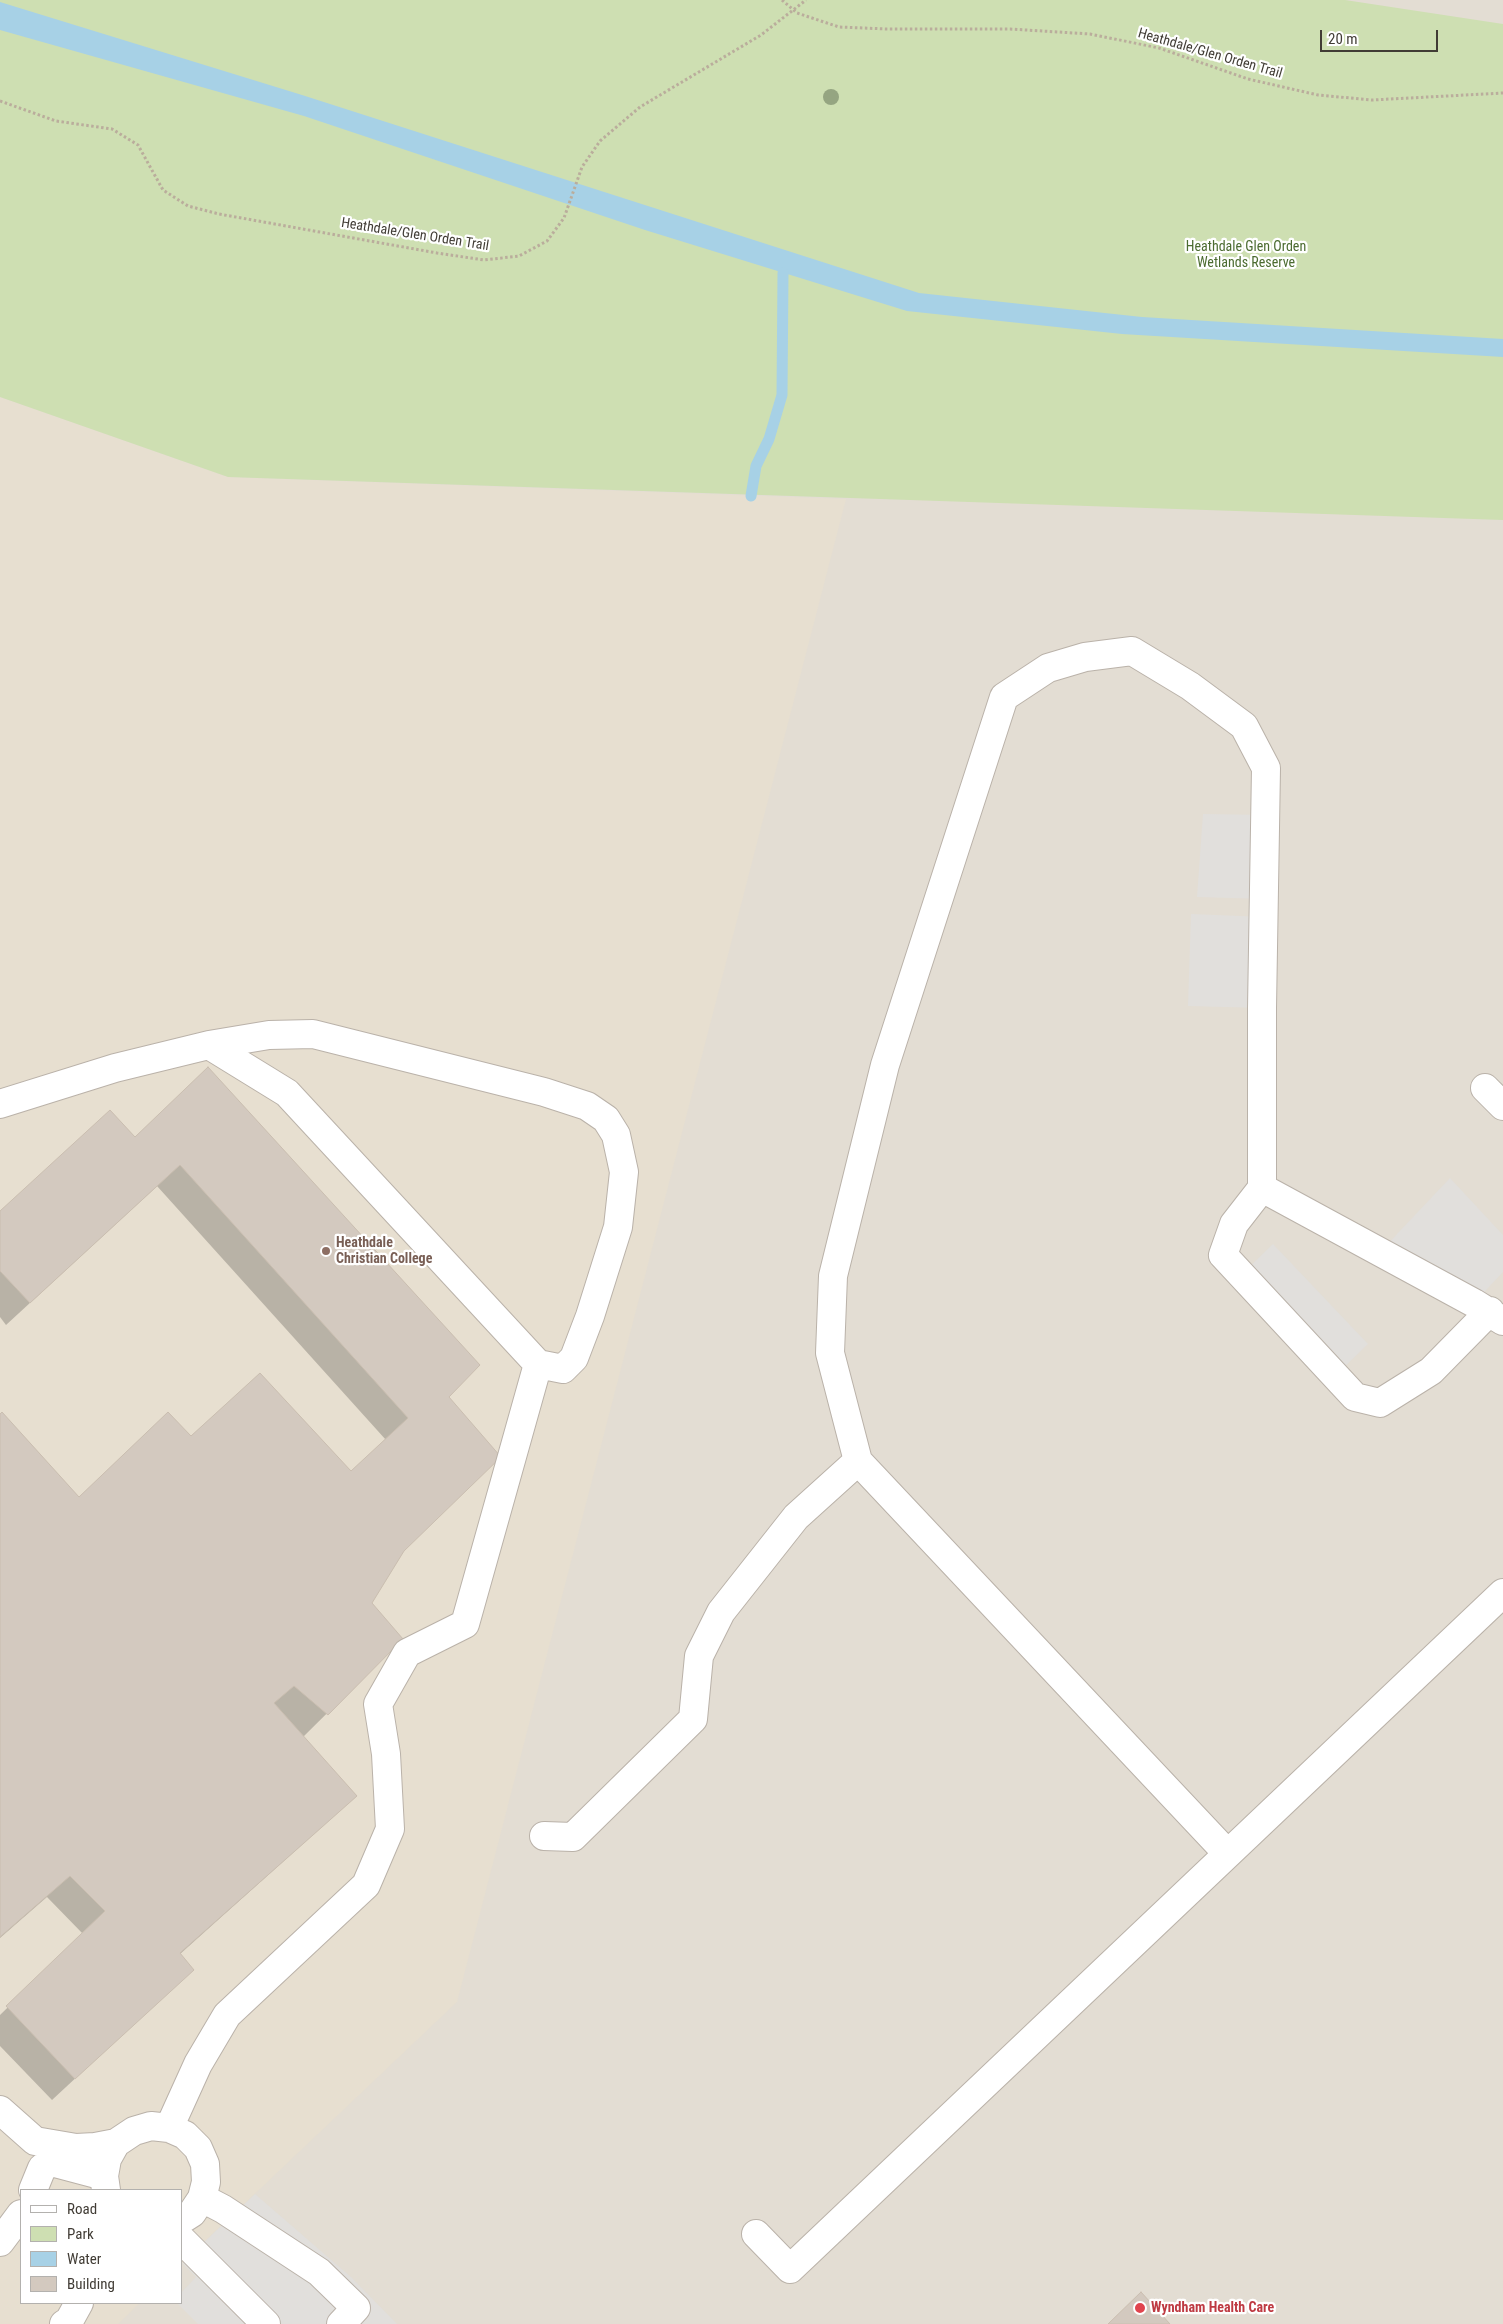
<!DOCTYPE html>
<html>
<head>
<meta charset="utf-8">
<style>
  body { margin:0 }
  #map { position:relative; width:1503px; height:2324px; overflow:hidden; background:#f0ece5; font-family:"Roboto Condensed",sans-serif }
  canvas { display:block }
  .legend { position:absolute; left:20px; top:2189px; width:162px; height:115px; box-sizing:border-box; background:#fff; border:1px solid #b3b1ae; margin:0; padding:6px 9px; list-style:none; font-size:15px; color:#413c35 }
  .legend li { display:flex; align-items:center; gap:10px; height:25px }
  .legend b { width:25px; border:1px solid #b3b1ae }
  .scale { position:absolute; left:1320px; top:30px; width:118px; height:22px; box-sizing:border-box; border:2px solid #413c35; border-top:0; padding-left:6px; font-size:15px; line-height:18px; white-space:nowrap; color:#413c35; -webkit-text-stroke:4px #fff; paint-order:stroke }
</style>
</head>
<body>
<div id="map">
<canvas width="1503" height="2324"></canvas>
<ul class="legend">
<li><b style="height:6px;background:#fff"></b>Road</li>
<li><b style="height:14px;background:#cedfb2"></b>Park</li>
<li><b style="height:14px;background:#a7d1e6"></b>Water</li>
<li><b style="height:14px;background:#d3c9bf"></b>Building</li>
</ul>
<div class="scale">20 m</div>
</div>
<script>
const ctx = document.querySelector('canvas').getContext('2d');
ctx.lineJoin = 'round';
function fillPath(path, color) { ctx.fillStyle = color; ctx.fill(path, 'evenodd'); }
const shape = rows => new Path2D(rows.map(r => 'M' + r).join(''));
function stroke(path, color, width, dash) { ctx.strokeStyle = color; ctx.lineWidth = width; ctx.lineCap = dash ? 'butt' : 'round'; ctx.setLineDash(dash || []); ctx.stroke(path); }
function write(font, color, halo, rows, align = 'center') {
  ctx.font = font + ' "Roboto Condensed",sans-serif'; ctx.lineWidth = 4.5; ctx.setLineDash([]); ctx.textBaseline = 'middle'; ctx.strokeStyle = halo; ctx.fillStyle = color; for (const [text, x, y, turn = 0] of rows) {
    ctx.save(); ctx.translate(x, y); ctx.rotate((+turn || 0) * Math.PI / 180); ctx.textAlign = isNaN(turn) ? turn : align; if (halo) ctx.strokeText(text, 0, 0); ctx.fillText(text, 0, 0); ctx.restore();
  }
}
fillPath(shape([
  [0,0,1503,0,1503,2324,0,2324],
  [21,2190,181,2190,181,2303,21,2303]
]), '#e3ddd3');
fillPath(shape([
  [0,397,228,477,846,499,457,2002,181,2264,181,2190,21,2190,21,2303,140,2303,118,2324,0,2324]
]), '#e7dfd0');
fillPath(shape([
  [0,0,1345,0,1503,24,1503,520,228,477,0,397]
]), '#cedfb2');
fillPath(shape([
  [1203,814,1266,815,1265,899,1197,897],
  [1191,914,1265,917,1262,1008,1188,1006],
  [1450,1178,1503,1235,1503,1272,1474,1303,1380,1252],
  [1273,1244,1368,1344,1336,1375,1241,1275],
  [255,2194,351,2277,397,2324,198,2324,177,2303,181,2303,181,2293,196,2277,182,2263]
]), '#e1dfdc');
fillPath(shape([
  [0,2,302,95,919,293,1142,317,1503,339,1503,357,1122,334,907,311,645,230,304,116,0,30]
]), '#a7d1e6');
fillPath(shape([
  [208,1069,447,1397,403,1552,371,1603,402,1639,303,1737,356,1796,179,1955,192,1970,52,2100,0,2046,0,2015,83,1934,47,1897,0,1938,0,1416,79,1498,191,1438,351,1473,386,1440,157,1186,6,1325,0,1317,0,1212,135,1139]
]), '#0003');
stroke(shape([
  [751,496,756,466,769,439,782,395,783,273]
]), '#a7d1e6', 11);
const building = shape([
  [208,1067,480,1365,449,1397,501,1457,404,1551,372,1603,403,1639,328,1715,294,1686,274,1703,357,1796,180,1953,194,1970,75,2079,6,2006,105,1911,70,1876,0,1937,0,1414,2,1412,79,1497,168,1412,191,1436,260,1373,351,1471,408,1418,180,1165,30,1303,0,1271,0,1211,110,1110,135,1137,208,1067],
  [1141,2292,1170,2324,1108,2324,1141,2292]
]);
fillPath(building, '#d3c9bf');
stroke(building, '#cabeb0', 1);
const minor = shape([
  [1485,1088,1503,1106],
  [0,1104,115,1068,209,1045,269,1035,313,1034,544,1092,587,1106,606,1119,616,1135,624,1172,618,1227,590,1316,574,1358,563,1369,538,1364,287,1093,209,1045],
  [1262,1188,1234,1224,1223,1255,1355,1397,1380,1403,1431,1371,1490,1311],
  [544,1836,573,1837,693,1719,699,1656,721,1612,796,1517,858,1461],
  [1227,1853,858,1461,830,1353,833,1276,885,1065,1004,697,1048,668,1085,657,1132,651,1190,686,1244,726,1266,768,1262,1008,1262,1188,1474,1303,1503,1321],
  [0,2110,35,2141,76,2148,95,2147,116,2143],
  [169,2128,198,2064,227,2015,366,1885,390,1829,386,1754,378,1704,407,1653,465,1624,538,1364],
  [33,2190,42,2168,48,2164,55,2163,104,2176],
  [106,2190,104,2176,107,2159,116,2143,134,2131,151,2126,169,2128,185,2135,198,2148,205,2164,206,2182,202,2198,192,2213,181,2220],
  [202,2198,223,2209,319,2272,356,2308,341,2324],
  [756,2234,790,2269,1503,1593],
  [181,2239,266,2324],
  [0,2242,21,2214],
  [64,2324,69,2321,79,2303]
]);
stroke(minor, '#bab2a9', 30);
stroke(shape([
  [782,0,797,13,839,27,887,29,1010,29,1090,34,1159,48,1248,79,1318,95,1372,100,1503,93],
  [0,101,56,121,112,129,138,145,163,190,188,206,219,214,437,253,484,260,519,256,547,241,564,218,582,167,600,141,640,107,761,35,806,0]
]), '#baad9c', 3, [2.5, 2.5]);
stroke(minor, '#fff', 28);
ctx.fillStyle = '#95a581';
for (const [x, y] of [
  [831,97]
]) { ctx.beginPath(); ctx.arc(x, y, 8, 0, 2 * Math.PI); ctx.fill(); }
for (const [x, y, r, color] of [
  [326,1251,5,"#8d6e63"],
  [1140,2308,6,"#e0444e"]
]) { const dot = new Path2D(); dot.arc(x, y, r, 0, 2 * Math.PI); ctx.fillStyle = color; ctx.fill(dot); stroke(dot, '#fff', 2); }
write('14px', '#413c35', '#fff', [
  ["Heathdale/Glen Orden Trail",1210,54,16],
  ["Heathdale/Glen Orden Trail",415,235,9]
]);
write('14px', '#4b6b30', '#fff', [
  ["Heathdale Glen Orden",1246,247],
  ["Wetlands Reserve",1246,263]
]);
write('bold 14px', '#785e54', '#fff', [
  ["Heathdale",336,1243],
  ["Christian College",336,1259]
], 'left');
write('bold 14px', '#be3a42', '#fff', [
  ["Wyndham Health Care",1151,2308]
], 'left');
</script>
</body>
</html>
